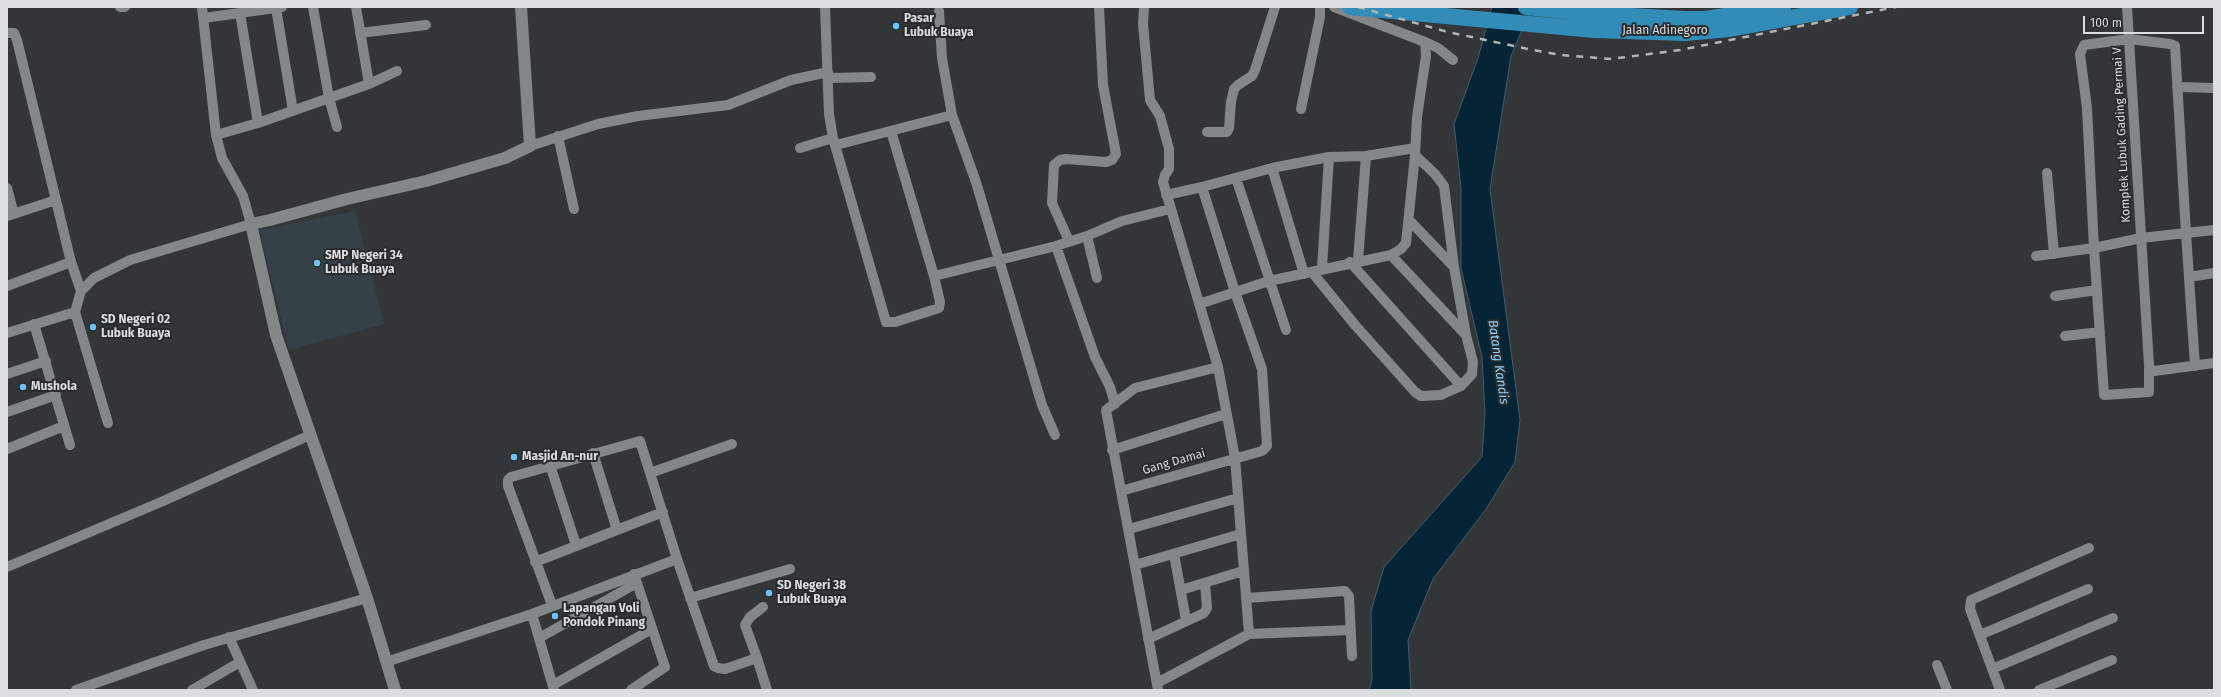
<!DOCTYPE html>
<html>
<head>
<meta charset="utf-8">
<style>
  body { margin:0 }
  #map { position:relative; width:2221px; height:697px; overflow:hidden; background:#323639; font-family:"Fira Sans",sans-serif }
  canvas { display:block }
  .frame { position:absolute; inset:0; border:8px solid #dbdedf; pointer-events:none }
  .scale { position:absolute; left:2083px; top:16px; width:121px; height:18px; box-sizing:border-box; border:2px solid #dbdedf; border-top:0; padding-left:5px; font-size:12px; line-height:14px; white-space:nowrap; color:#dbdedf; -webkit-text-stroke:3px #282c2f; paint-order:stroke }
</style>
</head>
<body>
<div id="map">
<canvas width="2221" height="697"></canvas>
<div class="frame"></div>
<div class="scale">100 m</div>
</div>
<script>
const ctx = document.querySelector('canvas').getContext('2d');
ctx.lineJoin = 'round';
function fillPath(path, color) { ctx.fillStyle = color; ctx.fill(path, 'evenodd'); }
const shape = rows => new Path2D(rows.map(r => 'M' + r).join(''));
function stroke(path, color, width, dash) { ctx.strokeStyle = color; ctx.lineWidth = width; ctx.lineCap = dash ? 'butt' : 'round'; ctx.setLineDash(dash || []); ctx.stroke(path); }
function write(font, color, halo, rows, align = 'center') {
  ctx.font = font + ' "Fira Sans",sans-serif'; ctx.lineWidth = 4; ctx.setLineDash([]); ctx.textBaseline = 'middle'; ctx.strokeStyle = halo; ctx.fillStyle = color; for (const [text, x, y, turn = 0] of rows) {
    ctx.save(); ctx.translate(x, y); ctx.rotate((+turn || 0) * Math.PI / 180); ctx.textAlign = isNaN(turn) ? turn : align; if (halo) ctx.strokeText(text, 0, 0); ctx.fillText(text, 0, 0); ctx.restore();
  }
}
fillPath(shape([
  [355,211,384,324,289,350,259,230]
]), '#364047');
const water = shape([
  [1492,7,1532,7,1511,56,1490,189,1520,420,1515,462,1486,509,1433,579,1408,640,1411,690,1369,690,1372,680,1371,611,1384,567,1482,457,1485,414,1482,357,1461,268,1461,188,1454,124,1478,58,1492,7]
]);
fillPath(water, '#052536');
stroke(water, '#455c69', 1);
stroke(shape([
  [120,7,125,7],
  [202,7,216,135],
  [313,7,329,98,337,127],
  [825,7,829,114,833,138,886,322,895,322,939,308,940,302,934,276,1056,246,1087,236,1122,221,1170,209],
  [1144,7,1143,24,1150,100,1160,116,1169,149,1169,169,1165,175,1163,182,1218,367,1235,458,1249,634,1157,683],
  [2127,7,2149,365,2151,371,2154,371,2214,363],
  [276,8,293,111],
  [939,11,942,58,952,115,976,182,1042,405,1055,435],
  [240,13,258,123],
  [204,18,282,7],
  [7,33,14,33,17,40,71,262,81,291],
  [360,33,426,25],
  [1425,42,1438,48,1453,60],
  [829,78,871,77],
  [369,84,397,71],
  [2177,87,2214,88],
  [1301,109,1320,17,1320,7],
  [891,131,934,276],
  [1207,132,1227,132,1229,128,1231,102,1234,89,1238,85,1252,76,1255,70,1275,7],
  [558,136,574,209],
  [836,145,952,115],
  [530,146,598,124,638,116,728,105,791,80,828,72],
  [800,148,833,138],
  [1415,155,1435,174,1444,186,1454,267],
  [1272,168,1304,274],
  [2047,173,2054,254],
  [1236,178,1286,330],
  [7,188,14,214],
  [1166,195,1202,187,1272,168,1329,157,1366,156,1415,148],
  [7,216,56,200],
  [1087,236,1097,278],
  [1069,241,1052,203,1054,165,1060,160,1066,159,1106,162,1112,160,1116,154,1103,85,1099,7],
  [1056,246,1095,357,1110,387,1115,404],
  [1391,255,1466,335],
  [2036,256,2094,248,2104,395,2149,392,2149,368],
  [1358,261,1366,156],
  [1350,262,1461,386],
  [1322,268,1329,157],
  [1312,272,1355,325,1415,392,1421,396,1441,395,1461,386,1472,374,1473,362,1466,335,1454,267,1410,221],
  [2189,277,2214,273],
  [7,286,71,262],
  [2055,296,2097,290],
  [1199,304,1269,281,1391,255,1401,249,1406,243,1415,155,1417,117,1426,56,1425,42,1334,7],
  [34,324,70,445],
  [7,333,75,312],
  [2065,336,2100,332],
  [2195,366,2186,233,2175,46,2170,44,2129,39,2084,45,2080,54,2087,108,2094,248,2141,238,2186,233,2214,230],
  [7,374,46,361],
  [7,412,56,395],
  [108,423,75,312,81,291,94,278,130,260,251,224,243,196,222,158,216,135,258,123,369,84,356,7],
  [7,449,64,426],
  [1112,450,1226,414],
  [593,453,617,530],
  [550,465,576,545],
  [650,473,732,444],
  [1121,491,1262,451,1267,446,1262,369,1235,292,1202,187],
  [1129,529,1238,498],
  [1174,554,1186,620],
  [535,562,663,512],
  [1135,565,1241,534],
  [7,567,161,502,310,435],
  [1181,590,1243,571],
  [690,598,790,569],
  [1247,598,1345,591,1349,596,1352,656],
  [552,605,508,486,508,480,511,477,640,441,677,559,714,666,718,668,725,669,757,658,767,690],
  [532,614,554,690],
  [1249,634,1350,630],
  [1980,635,2088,589],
  [229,637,253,690],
  [539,638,637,583],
  [1148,639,1204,613,1207,608,1205,583],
  [757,658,745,625,750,617,763,607],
  [386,662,532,614,677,559],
  [1937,665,1947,690],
  [1992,669,2113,618],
  [553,685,652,629],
  [76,690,204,645,367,598],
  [192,690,240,662],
  [631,690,665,667,634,574],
  [1158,690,1106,410,1135,388,1218,367],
  [2000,690,1970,609,1971,600,2089,548],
  [2039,690,2112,660]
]), '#82878a', 10);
stroke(shape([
  [395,690,367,598,276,335,251,224,270,220,347,199,426,181,505,158,530,146,521,7]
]), '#82878a', 12);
stroke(shape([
  [1350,7,1594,30,1685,33,1730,29,1850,7],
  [1526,7,1594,14,1685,19,1705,19,1783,7]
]), '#318cb8', 16);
stroke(shape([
  [1358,7,1448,32,1528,49,1561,55,1611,59,1680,50,1896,7]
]), '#b2b5b6', 2.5, [7, 7]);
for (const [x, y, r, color] of [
  [896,26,4,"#6fc2f4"],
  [317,263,4,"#6fc2f4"],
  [93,327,4,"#6fc2f4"],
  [23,387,4,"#6fc2f4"],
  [514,457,4,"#6fc2f4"],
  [769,593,4,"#6fc2f4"],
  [555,616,4,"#6fc2f4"]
]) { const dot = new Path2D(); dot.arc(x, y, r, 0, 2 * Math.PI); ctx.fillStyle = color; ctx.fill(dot); stroke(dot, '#282c2f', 1.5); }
write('bold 12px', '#dbdedf', '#282c2f', [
  ["Pasar",904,19],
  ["Lubuk Buaya",904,33],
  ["SMP Negeri 34",325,256],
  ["Lubuk Buaya",325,270],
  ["SD Negeri 02",101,320],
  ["Lubuk Buaya",101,334],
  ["Mushola",31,387],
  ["Masjid An-nur",522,457],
  ["SD Negeri 38",777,586],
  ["Lubuk Buaya",777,600],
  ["Lapangan Voli",563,609],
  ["Pondok Pinang",563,623]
], 'left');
write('12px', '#dbdedf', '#282c2f', [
  ["Jalan Adinegoro",1665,31],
  ["Komplek Lubuk Gading Permai V",2122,135,-93],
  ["Gang Damai",1174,462,-16]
]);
write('italic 13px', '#8ecff9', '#282c2f', [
  ["Batang Kandis",1498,362,82]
]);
</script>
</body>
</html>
